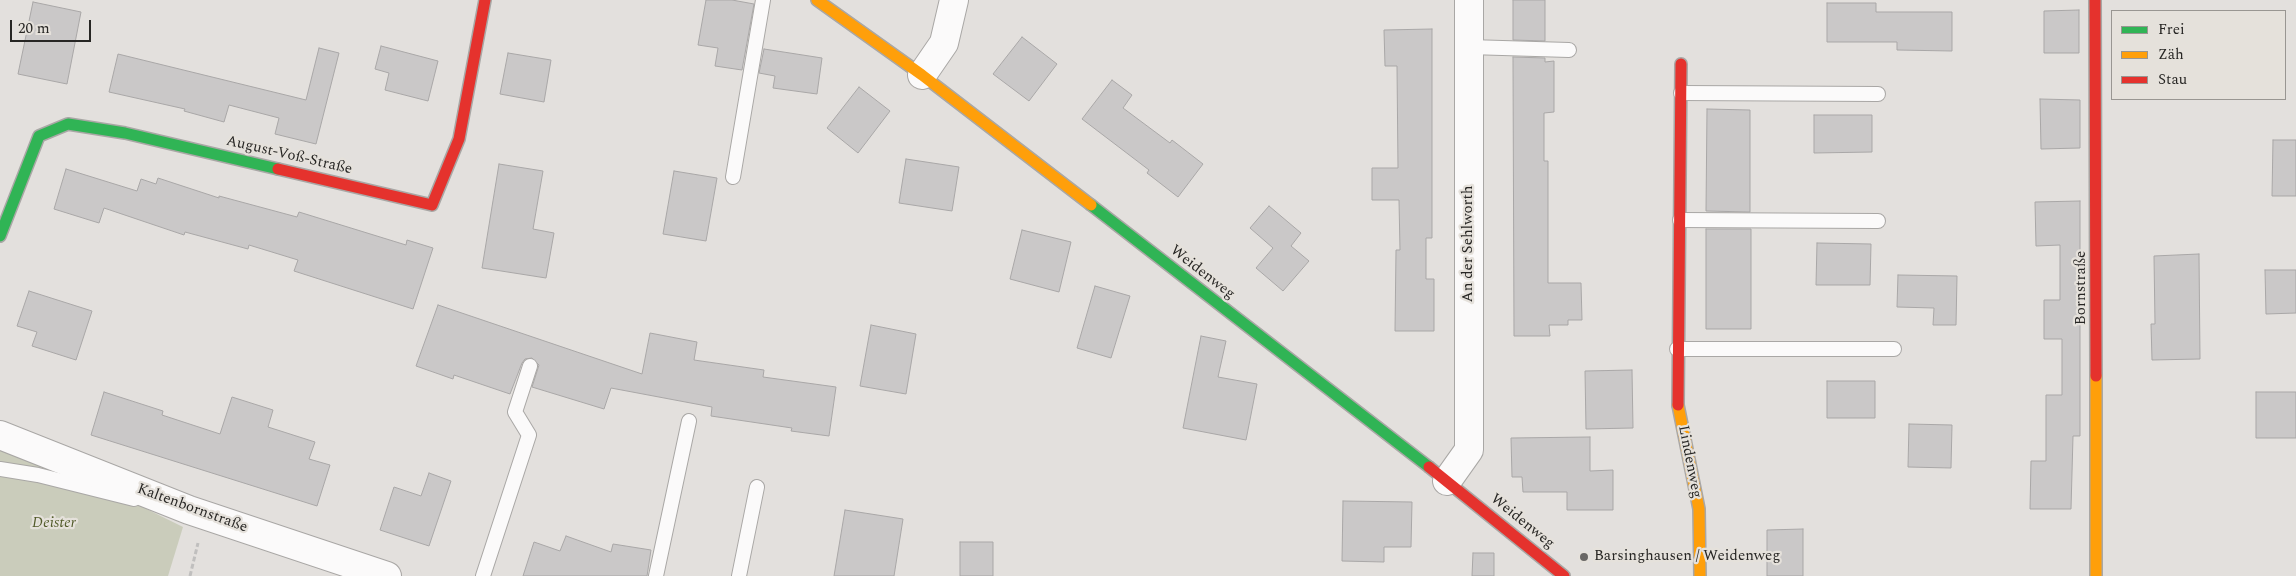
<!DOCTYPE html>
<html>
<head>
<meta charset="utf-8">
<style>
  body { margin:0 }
  #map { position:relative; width:2296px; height:576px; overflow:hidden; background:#e3e0dd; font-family:Spectral,serif }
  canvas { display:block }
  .legend { position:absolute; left:2111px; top:10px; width:175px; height:90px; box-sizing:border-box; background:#e5e1db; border:1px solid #999692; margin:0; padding:6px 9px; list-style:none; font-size:15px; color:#272624 }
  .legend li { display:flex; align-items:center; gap:10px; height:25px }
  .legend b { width:25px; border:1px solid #999692 }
  .scale { position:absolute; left:10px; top:20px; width:81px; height:22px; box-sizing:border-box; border:2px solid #272624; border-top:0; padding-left:6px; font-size:15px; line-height:18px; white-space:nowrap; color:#272624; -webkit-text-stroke:4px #e5e1db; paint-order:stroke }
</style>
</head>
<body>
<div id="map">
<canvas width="2296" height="576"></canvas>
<ul class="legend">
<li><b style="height:6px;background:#30b455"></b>Frei</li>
<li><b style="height:6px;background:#ff9f0a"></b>Zäh</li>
<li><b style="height:6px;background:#e5322d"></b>Stau</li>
</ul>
<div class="scale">20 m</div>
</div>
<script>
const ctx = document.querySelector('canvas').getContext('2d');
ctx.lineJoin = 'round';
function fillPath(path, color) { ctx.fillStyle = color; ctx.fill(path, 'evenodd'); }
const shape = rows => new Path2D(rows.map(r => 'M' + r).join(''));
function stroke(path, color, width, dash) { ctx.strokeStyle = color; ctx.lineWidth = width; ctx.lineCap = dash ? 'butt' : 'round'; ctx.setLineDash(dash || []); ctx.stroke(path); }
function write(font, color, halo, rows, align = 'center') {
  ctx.font = font + ' Spectral,serif'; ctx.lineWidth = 4.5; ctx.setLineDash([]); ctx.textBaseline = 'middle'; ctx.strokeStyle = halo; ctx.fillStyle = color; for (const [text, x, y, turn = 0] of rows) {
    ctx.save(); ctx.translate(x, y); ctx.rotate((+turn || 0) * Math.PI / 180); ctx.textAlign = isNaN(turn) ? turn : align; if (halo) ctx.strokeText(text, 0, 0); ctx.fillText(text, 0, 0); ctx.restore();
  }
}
fillPath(shape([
  [0,447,86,479,183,527,168,576,0,576]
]), '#caccbb');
const building = shape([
  [706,0,732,0,754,4,742,70,715,66,718,48,698,45,706,0],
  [1513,0,1545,0,1545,41,1513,40,1513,0],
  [33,2,81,12,67,84,18,74,33,2],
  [1827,3,1876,3,1876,12,1952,12,1952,51,1897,50,1897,42,1827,42,1827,3],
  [2079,10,2079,53,2044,53,2044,11,2079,10],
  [1432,29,1432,238,1426,238,1426,279,1434,279,1434,331,1395,331,1396,250,1400,250,1399,200,1372,200,1372,168,1398,168,1397,66,1385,66,1384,30,1432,29],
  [1022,37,1057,64,1029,101,993,74,1022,37],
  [381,46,438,61,428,101,385,90,389,73,375,69,381,46],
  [319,48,339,53,316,144,275,134,279,118,229,105,224,122,184,111,185,109,109,92,118,54,306,100,319,48],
  [764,49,822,58,817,94,773,88,775,76,759,73,764,49],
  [508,53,551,60,544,102,500,94,508,53],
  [1513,57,1545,58,1545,62,1554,61,1554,112,1544,113,1544,161,1548,161,1548,283,1581,283,1582,320,1568,320,1568,325,1549,325,1550,336,1514,336,1513,57],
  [1112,80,1132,95,1123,108,1170,143,1172,140,1203,164,1178,197,1147,173,1149,170,1082,119,1112,80],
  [859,87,890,111,858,153,827,128,859,87],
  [2040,99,2080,100,2080,148,2041,149,2040,99],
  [1707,109,1750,110,1750,212,1706,211,1707,109],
  [1814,115,1872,115,1872,152,1814,153,1814,115],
  [2273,140,2296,140,2296,196,2272,196,2273,140],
  [906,159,959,167,952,211,899,203,906,159],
  [499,164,543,171,533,229,554,233,546,278,482,268,499,164],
  [66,169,137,191,141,179,156,184,158,178,219,198,219,196,297,217,299,212,406,245,407,240,433,248,413,309,294,271,298,260,249,245,248,249,185,232,184,235,104,208,99,223,54,209,66,169],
  [674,171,717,178,706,241,663,234,674,171],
  [2080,201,2080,436,2073,436,2071,509,2030,509,2031,461,2046,461,2046,395,2062,395,2062,339,2044,339,2044,300,2060,300,2060,245,2036,246,2035,202,2080,201],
  [1269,206,1301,233,1291,246,1309,261,1283,291,1256,268,1273,248,1250,228,1269,206],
  [1706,229,1751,229,1751,329,1706,329,1706,229],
  [1022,230,1071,242,1059,292,1010,279,1022,230],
  [1817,243,1871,244,1870,285,1816,285,1817,243],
  [2199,254,2200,359,2152,360,2151,324,2155,324,2154,256,2199,254],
  [2265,270,2296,270,2296,313,2266,314,2265,270],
  [1898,275,1957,276,1956,325,1933,325,1934,308,1897,307,1898,275],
  [1095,286,1130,296,1111,358,1077,348,1095,286],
  [29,291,92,311,76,360,32,346,37,332,17,326,29,291],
  [438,305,642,374,650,333,697,342,694,360,764,370,763,377,836,387,829,436,791,431,792,428,711,416,712,407,611,388,604,409,532,387,539,365,532,358,525,359,522,363,510,394,454,375,453,379,416,366,438,305],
  [871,325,916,334,906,394,860,386,871,325],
  [1201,336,1226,341,1218,377,1257,384,1246,440,1183,428,1201,336],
  [1632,370,1633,428,1586,429,1585,371,1632,370],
  [1827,381,1875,381,1875,418,1827,418,1827,381],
  [104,392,163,411,162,415,220,434,232,397,273,410,268,427,315,442,309,459,330,465,317,506,91,435,104,392],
  [2256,392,2296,392,2296,438,2256,438,2256,392],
  [1909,424,1952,425,1951,468,1908,467,1909,424],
  [1590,437,1590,471,1613,470,1613,510,1567,510,1567,492,1523,492,1522,477,1512,477,1511,438,1590,437],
  [429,473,451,481,429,546,380,530,394,487,421,496,429,473],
  [1343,501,1412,502,1411,547,1384,547,1384,562,1342,561,1343,501],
  [845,510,903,519,894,576,834,576,845,510],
  [1803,529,1803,576,1767,576,1767,530,1803,529],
  [566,536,611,552,613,544,651,550,647,576,523,576,534,542,560,551,566,536],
  [960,542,993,542,993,576,960,576,960,542],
  [1473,553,1494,553,1494,576,1472,576,1473,553]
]);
fillPath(building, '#cac8c8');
stroke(building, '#a9a7a7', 1);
const lane = shape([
  [1469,47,1569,50],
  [1681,93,1878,94],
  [733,177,763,0],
  [1680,220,1878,221],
  [1677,349,1894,349],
  [0,469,38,475,134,499],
  [483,576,529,435,515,412,530,366],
  [656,576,689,421],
  [739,576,757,487]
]);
const street = shape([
  [922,75,944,43,954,0],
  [0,435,189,510,387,576],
  [1447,481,1469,450,1469,0]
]);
const fast = shape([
  [1091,205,1429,467],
  [0,236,39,136,68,124,125,133,278,169]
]);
const slow = shape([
  [817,0,922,75,1091,205],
  [2096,376,2096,576],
  [1678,405,1699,509,1700,576]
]);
const jam = shape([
  [2095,0,2096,376],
  [278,169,432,205,459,139,485,0],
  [1678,405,1681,64],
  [1429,467,1564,576]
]);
stroke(lane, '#a9a7a5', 16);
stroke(street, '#a9a7a5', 30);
stroke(fast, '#a9a7a5', 14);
stroke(slow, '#a9a7a5', 14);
stroke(jam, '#a9a7a5', 14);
stroke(shape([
  [190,576,198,543]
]), '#c0bfbe', 3, [5, 2.5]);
stroke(lane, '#fbfafa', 14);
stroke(street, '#fbfafa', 28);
stroke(fast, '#30b455', 11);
stroke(slow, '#ff9f0a', 11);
stroke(jam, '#e5322d', 11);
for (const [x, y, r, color] of [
  [1584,557,5,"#696765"]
]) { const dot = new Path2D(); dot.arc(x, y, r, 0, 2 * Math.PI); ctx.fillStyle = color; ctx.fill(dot); stroke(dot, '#e5e1db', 2); }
write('15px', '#272624', '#e5e1db', [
  ["August-Voß-Straße",289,156,13],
  ["An der Sehlworth",1469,244,-90],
  ["Weidenweg",1202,273,38],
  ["Bornstraße",2082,288,-90],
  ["Lindenweg",1689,462,79],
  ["Kaltenbornstraße",192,509,20],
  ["Weidenweg",1522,522,39]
]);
write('italic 15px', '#525b2a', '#e5e1db', [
  ["Deister",54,524]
]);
write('15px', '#272624', '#e5e1db', [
  ["Barsinghausen / Weidenweg",1594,557]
], 'left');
</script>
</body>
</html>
